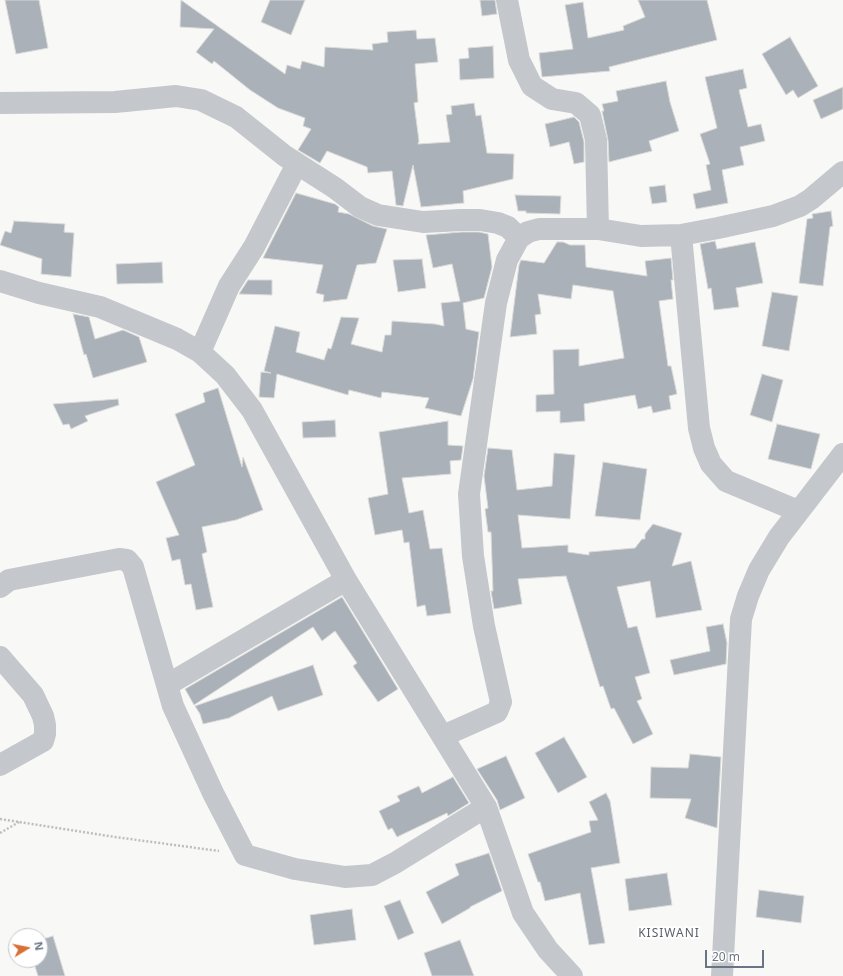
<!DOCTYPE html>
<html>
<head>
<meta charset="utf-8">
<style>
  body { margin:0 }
  #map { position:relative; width:843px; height:976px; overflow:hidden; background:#f8f8f6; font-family:"Noto Sans",sans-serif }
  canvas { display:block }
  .north { position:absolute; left:8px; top:928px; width:40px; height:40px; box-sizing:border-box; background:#fff; border:1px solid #c3c8ce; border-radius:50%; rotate:80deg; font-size:11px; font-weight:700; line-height:16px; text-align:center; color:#697585 }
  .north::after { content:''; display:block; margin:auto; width:14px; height:18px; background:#da6f35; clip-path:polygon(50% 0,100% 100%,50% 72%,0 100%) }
  .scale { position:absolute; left:705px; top:950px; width:59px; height:18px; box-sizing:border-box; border:2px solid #697585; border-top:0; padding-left:5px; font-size:12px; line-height:14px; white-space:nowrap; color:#697585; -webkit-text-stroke:3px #fff; paint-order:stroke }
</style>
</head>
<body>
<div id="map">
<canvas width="843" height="976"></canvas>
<div class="north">N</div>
<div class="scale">20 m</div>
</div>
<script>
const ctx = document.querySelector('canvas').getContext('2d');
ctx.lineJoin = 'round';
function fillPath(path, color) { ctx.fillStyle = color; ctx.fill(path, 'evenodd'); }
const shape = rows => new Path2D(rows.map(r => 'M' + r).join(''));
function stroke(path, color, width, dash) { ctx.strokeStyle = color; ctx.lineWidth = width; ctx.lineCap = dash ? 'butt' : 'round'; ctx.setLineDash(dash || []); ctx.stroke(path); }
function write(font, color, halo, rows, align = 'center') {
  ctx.font = font + ' "Noto Sans",sans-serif'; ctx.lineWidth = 4; ctx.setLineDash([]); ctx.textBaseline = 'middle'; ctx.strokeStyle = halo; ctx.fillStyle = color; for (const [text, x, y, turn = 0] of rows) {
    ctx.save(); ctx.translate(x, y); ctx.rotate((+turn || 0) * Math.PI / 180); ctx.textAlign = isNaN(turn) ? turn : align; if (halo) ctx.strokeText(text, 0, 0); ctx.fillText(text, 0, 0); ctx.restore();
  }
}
const building = shape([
  [5,0,39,0,48,48,16,54,5,0],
  [181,0,285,74,287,65,300,69,302,61,324,67,325,47,373,50,372,44,388,42,387,32,416,30,417,39,435,38,438,62,415,64,418,102,414,103,419,141,418,144,450,142,446,115,452,114,451,106,474,103,476,116,481,115,487,153,514,154,513,179,463,191,464,203,421,207,413,165,403,206,396,205,392,171,368,173,367,167,327,151,320,163,298,150,311,129,303,126,305,118,278,108,250,90,214,61,212,64,196,52,214,29,180,27,181,0],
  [270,0,305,0,291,35,261,22,270,0],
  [480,0,495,0,497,14,482,16,480,0],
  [638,0,707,0,717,40,609,67,610,71,542,77,539,53,573,49,565,5,583,2,588,38,624,30,623,26,645,17,638,0],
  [790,37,818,86,798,98,793,90,786,95,762,54,790,37],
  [493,46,494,78,460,80,459,59,469,58,468,48,493,46],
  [743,69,747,88,739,90,748,127,761,124,765,141,740,147,744,165,722,170,728,203,696,209,693,194,711,190,706,165,710,164,700,134,717,128,705,77,743,69],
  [666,81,670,102,679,131,649,141,652,151,609,162,608,140,602,111,604,111,602,104,618,101,616,91,666,81],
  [843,87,843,109,821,119,813,100,843,87],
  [574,117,579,122,584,142,584,162,574,164,569,142,550,147,545,124,574,117],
  [665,185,667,202,652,204,649,187,665,185],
  [296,193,335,204,339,207,338,212,349,214,373,226,387,229,376,263,357,265,347,299,323,302,324,295,316,293,323,265,263,258,296,193],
  [515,195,561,196,560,214,526,213,526,211,518,211,515,195],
  [831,211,833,226,830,227,823,286,799,283,807,219,813,218,812,214,831,211],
  [14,221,65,224,64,232,74,233,71,277,41,274,42,259,0,245,5,231,11,233,14,221],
  [461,232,479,232,488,234,492,267,484,298,463,303,466,329,479,332,473,379,461,416,425,408,429,398,382,392,381,398,349,390,348,395,277,374,274,398,259,397,261,372,271,373,264,371,275,326,300,332,296,352,324,360,328,348,331,349,341,317,359,318,351,344,382,352,385,335,391,335,392,321,435,324,444,326,441,303,460,301,452,264,433,268,426,235,461,232],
  [715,241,717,249,755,242,763,283,736,288,739,307,714,310,711,288,708,289,700,244,715,241],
  [557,242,563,242,570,245,585,245,586,267,647,276,645,261,671,258,673,280,671,280,673,299,659,301,668,366,671,366,677,394,669,396,671,409,653,413,651,406,638,409,635,395,584,404,585,421,560,423,560,411,536,412,536,395,554,394,553,350,579,349,579,366,624,358,613,291,573,285,571,299,538,294,541,314,535,315,537,334,510,337,519,265,521,260,544,263,557,242],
  [422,259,426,288,398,292,393,260,422,259],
  [162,262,163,283,117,284,116,264,162,262],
  [248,280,272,280,272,295,239,294,248,280],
  [772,292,798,296,789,351,762,346,772,292],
  [73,314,89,317,95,339,123,330,139,337,147,362,93,378,86,354,84,355,73,314],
  [762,374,783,380,772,422,750,415,762,374],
  [218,388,242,467,243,457,263,510,236,520,202,527,207,552,202,554,213,607,196,610,191,584,185,585,180,559,172,561,166,538,179,535,156,482,195,465,175,414,205,402,203,393,218,388],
  [118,399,119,405,85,416,88,421,71,429,69,424,63,425,53,404,118,399],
  [335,420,336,437,303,438,302,422,335,420],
  [448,421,448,445,463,446,461,460,450,461,451,474,402,478,409,513,423,510,430,549,442,548,451,613,427,616,425,605,417,607,409,542,404,543,402,530,375,535,368,498,388,494,379,432,448,421],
  [777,424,820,434,811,469,768,459,777,424],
  [488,448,512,450,517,490,552,486,554,453,575,455,570,519,518,515,522,548,568,545,568,552,589,555,589,552,635,548,642,539,645,539,645,534,653,524,682,533,672,566,691,561,702,610,656,618,650,581,617,587,628,628,637,626,650,673,635,677,642,699,637,701,653,734,633,744,614,708,611,709,603,686,600,687,566,576,518,579,522,604,494,609,491,591,493,591,491,532,488,532,485,509,488,508,484,476,488,448],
  [603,462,647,469,640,520,595,516,603,462],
  [342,597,398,689,378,702,353,666,357,663,335,631,322,641,313,627,194,705,185,689,342,597],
  [723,624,727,643,726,664,674,675,670,660,710,651,706,627,723,624],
  [313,665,323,695,278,711,272,696,229,718,203,724,200,714,195,706,313,665],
  [564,737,587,777,558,793,535,753,564,737],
  [690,754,721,757,717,828,685,818,691,799,650,798,651,767,688,768,690,754],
  [506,756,525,798,500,810,497,800,477,769,506,756],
  [453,777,469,803,448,816,447,813,397,837,392,828,388,830,379,811,400,801,397,796,419,786,422,793,453,777],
  [606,793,610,801,620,863,591,868,605,943,589,945,580,893,545,901,540,882,538,882,528,854,591,832,589,821,598,820,589,802,606,793],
  [489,853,502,891,470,907,470,908,442,924,426,892,459,875,455,864,489,853],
  [667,873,672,905,629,911,625,879,667,873],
  [759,890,804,896,801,923,756,917,759,890],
  [400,900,414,933,398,940,384,906,400,900],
  [352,909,356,940,314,945,310,915,352,909],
  [53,936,65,976,38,976,33,960,40,960,40,940,53,936],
  [460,940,474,976,432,976,424,953,460,940]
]);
fillPath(building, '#abb1b8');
stroke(building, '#dadad8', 1);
stroke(shape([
  [0,819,115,837,219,851],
  [0,833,19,822]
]), '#bcbec1', 2.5, [2, 2]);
stroke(shape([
  [507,0,519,60,532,86,552,99,576,103,590,115,596,140,598,229],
  [0,103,115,102,176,96,201,100,236,117,285,156,335,188,360,207,378,215,423,222,461,220,480,220,498,223,508,227,519,238],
  [681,235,699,428,704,448,711,464,726,481,798,511],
  [0,281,39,293,100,307,177,339,200,352,225,375,252,410,346,580,486,807,523,913,548,950,572,976],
  [200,352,229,286,254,247,297,164],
  [0,587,9,580,119,559,127,560,133,567,173,706,213,793,245,855,295,869,345,877,372,875,395,863,486,807],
  [0,657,33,695,43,716,45,725,45,734,43,741,0,765],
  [167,685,346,580],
  [443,736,497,712,501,702,484,626,473,556,469,494,496,303,507,260,519,238,528,232,539,229,598,229,641,236,681,235,718,228,773,216,800,206,811,199,843,172],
  [722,976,741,619,748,596,759,570,779,537,843,454]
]), '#c4c7cb', 22);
ctx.letterSpacing = '1px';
write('12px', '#575f6b', '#fff', [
  ["KISIWANI",669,934]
]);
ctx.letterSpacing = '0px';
</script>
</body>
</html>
